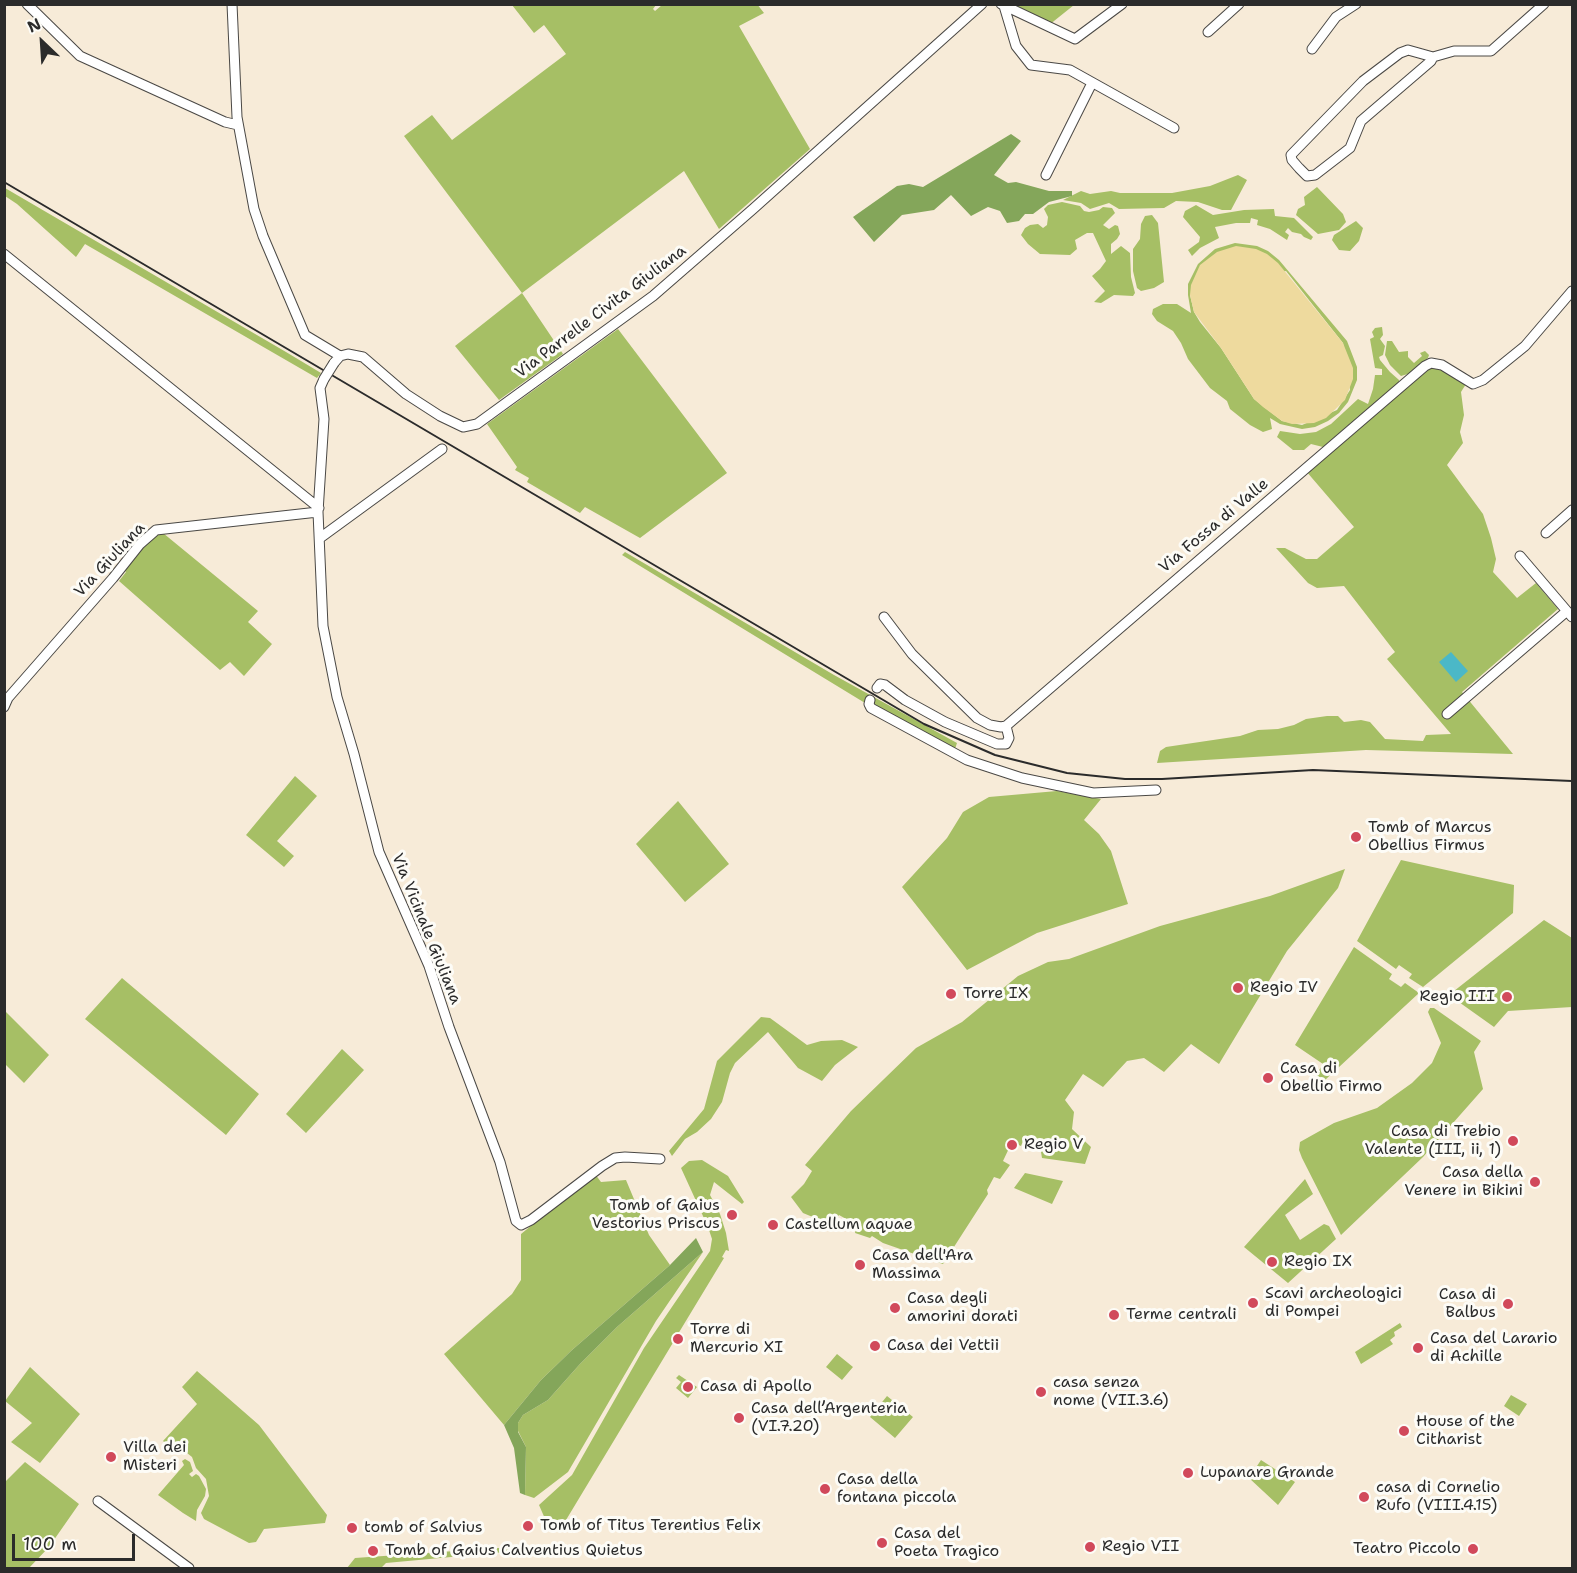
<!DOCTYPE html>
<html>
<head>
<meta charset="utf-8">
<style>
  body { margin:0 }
  #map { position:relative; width:1577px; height:1573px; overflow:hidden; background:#f7ebd8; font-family:"Shantell Sans",sans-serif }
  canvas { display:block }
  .frame { position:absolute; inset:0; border:6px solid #2b2b2b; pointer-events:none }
  .north { position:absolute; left:12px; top:12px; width:60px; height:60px; -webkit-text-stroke:4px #fdfcf7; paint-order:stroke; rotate:335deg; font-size:16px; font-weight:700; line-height:24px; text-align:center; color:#2b2b2b }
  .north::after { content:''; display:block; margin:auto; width:21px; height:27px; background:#2b2b2b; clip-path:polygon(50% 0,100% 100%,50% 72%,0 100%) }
  .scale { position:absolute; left:12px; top:1534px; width:123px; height:27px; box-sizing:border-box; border:3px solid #2b2b2b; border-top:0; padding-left:8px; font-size:18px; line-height:21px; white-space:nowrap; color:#2b2b2b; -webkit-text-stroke:4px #fdfcf7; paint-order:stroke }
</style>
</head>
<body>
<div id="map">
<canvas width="1577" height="1573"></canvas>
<div class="frame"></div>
<div class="north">N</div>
<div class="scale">100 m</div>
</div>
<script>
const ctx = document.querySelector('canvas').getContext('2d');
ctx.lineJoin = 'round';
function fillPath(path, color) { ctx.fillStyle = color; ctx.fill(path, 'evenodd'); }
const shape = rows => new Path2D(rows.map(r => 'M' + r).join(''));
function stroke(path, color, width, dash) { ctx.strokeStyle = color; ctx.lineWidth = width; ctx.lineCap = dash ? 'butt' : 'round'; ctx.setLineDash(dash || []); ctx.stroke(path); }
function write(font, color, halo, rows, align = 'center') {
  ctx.font = font + ' "Shantell Sans",sans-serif'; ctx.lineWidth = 6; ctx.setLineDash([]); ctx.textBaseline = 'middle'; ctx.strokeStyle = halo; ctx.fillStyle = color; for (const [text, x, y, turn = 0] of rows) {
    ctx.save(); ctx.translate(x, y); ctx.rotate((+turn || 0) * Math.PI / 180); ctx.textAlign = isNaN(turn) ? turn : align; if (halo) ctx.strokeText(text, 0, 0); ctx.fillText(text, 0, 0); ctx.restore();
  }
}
fillPath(shape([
  [757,4,764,13,739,26,810,149,719,229,684,171,522,293,563,354,499,400,455,346,522,293,404,136,432,115,452,140,566,54,544,25,534,33,512,5,656,5,653,9,655,11,662,5],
  [1009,4,1074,5,1049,25],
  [1238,175,1247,180,1231,210,1222,210,1198,202,1176,201,1164,208,1119,209,1109,203,1090,209,1081,203,1063,200,1081,191,1090,194,1111,191,1120,193,1172,193,1210,186],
  [1317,187,1343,214,1346,222,1339,230,1318,234,1296,215,1298,209,1305,205,1304,197],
  [5,188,286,352,321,373,317,378,85,244,76,257,17,204,5,196],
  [1062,202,1080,206,1084,211,1089,212,1099,210,1103,207,1112,208,1115,213,1103,225,1109,229,1115,225,1118,226,1120,234,1117,239,1111,244,1111,254,1121,246,1130,253,1131,277,1135,293,1133,296,1114,295,1101,303,1094,302,1105,291,1092,276,1100,269,1106,261,1093,233,1087,233,1075,240,1077,249,1070,255,1040,254,1028,244,1021,235,1025,228,1030,225,1038,224,1043,228,1047,225,1048,217,1044,209,1048,205],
  [1196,205,1213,215,1244,210,1274,209,1275,216,1294,218,1313,237,1311,240,1304,237,1301,234,1292,232,1288,228,1285,232,1289,235,1287,240,1270,229,1257,225,1258,220,1251,218,1250,223,1236,223,1215,227,1219,238,1200,248,1192,256,1188,250,1199,242,1200,237,1183,217,1185,211],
  [1152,215,1158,223,1164,282,1154,288,1141,291,1137,288,1133,271,1133,249,1140,239,1141,224,1145,216],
  [1356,221,1363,228,1359,241,1350,251,1339,250,1332,240,1334,235],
  [1235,243,1257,246,1268,251,1279,260,1347,341,1357,367,1357,380,1348,402,1339,413,1328,421,1315,427,1302,429,1280,424,1270,418,1272,429,1263,432,1250,425,1230,409,1227,401,1210,388,1188,359,1181,343,1173,331,1157,321,1152,314,1153,309,1163,304,1177,304,1191,313,1188,295,1188,284,1198,264,1215,249],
  [1286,271,1343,343,1350,390,1337,410,1302,425,1282,421,1254,399,1221,348,1200,322,1194,312,1190,295],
  [1382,327,1383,335,1380,339,1385,346,1383,355,1379,357,1380,360,1390,372,1399,380,1399,383,1323,447,1311,444,1304,450,1293,450,1277,437,1280,431,1300,434,1316,432,1331,424,1358,399,1368,404,1373,389,1375,375,1382,375,1382,369,1375,368,1370,339,1374,337,1372,332,1375,328],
  [618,329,727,473,640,538,585,507,580,513,527,482,529,478,515,470,517,467,487,424],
  [1387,341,1392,341,1399,352,1408,351,1408,357,1414,363,1422,356,1420,353,1425,351,1429,355,1428,358,1411,373,1401,376,1390,365,1385,355],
  [1430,367,1440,367,1466,384,1461,392,1464,415,1460,432,1463,443,1447,465,1483,514,1491,538,1496,559,1493,572,1517,598,1536,583,1558,609,1462,692,1513,754,1366,750,1157,763,1160,751,1166,747,1240,736,1258,730,1278,729,1294,725,1306,719,1327,716,1338,716,1344,722,1361,720,1370,722,1385,739,1423,741,1426,735,1451,734,1387,659,1395,652,1344,586,1317,588,1308,583,1276,548,1285,548,1306,559,1317,559,1354,527,1306,471],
  [163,533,258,611,248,622,272,644,244,676,230,662,220,670,119,581,126,572,124,570,146,544,155,536],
  [625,552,834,675,957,743,955,749,865,703,622,555],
  [295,776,317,796,277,841,294,856,284,867,246,835],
  [1057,791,1101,799,1084,820,1099,834,1111,851,1128,904,1037,933,967,970,902,887,947,838,963,812,989,797],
  [678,801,729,864,685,902,636,844],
  [1401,860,1514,885,1513,913,1423,987,1409,978,1412,974,1399,965,1396,969,1357,941],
  [1345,869,1338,888,1287,951,1219,1064,1191,1044,1164,1072,1144,1058,1127,1061,1103,1087,1083,1074,1065,1100,1074,1112,1072,1129,1091,1147,1085,1164,1042,1158,1040,1146,1023,1141,1021,1146,1012,1142,1003,1161,1010,1165,1000,1179,994,1177,987,1190,988,1194,943,1264,883,1243,872,1236,870,1238,855,1233,857,1225,839,1215,832,1225,803,1213,791,1197,804,1184,812,1171,805,1165,851,1111,916,1048,962,1022,1018,976,1048,962,1069,959,1160,926,1270,896],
  [1544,920,1572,938,1572,1007,1508,1011,1494,1027,1449,995],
  [1354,947,1392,974,1389,979,1401,987,1405,983,1419,993,1325,1080,1316,1075,1323,1064,1295,1045],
  [122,978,259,1094,226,1135,85,1019],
  [1430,1008,1434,1008,1481,1041,1474,1052,1483,1089,1423,1157,1341,1235,1302,1158,1299,1150,1300,1142,1334,1123,1377,1108,1412,1083,1432,1063,1441,1043,1428,1012],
  [5,1011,49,1055,24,1083,5,1064],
  [761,1017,770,1018,807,1045,821,1041,842,1040,858,1047,835,1065,822,1081,798,1068,768,1032,735,1063,730,1073,722,1102,711,1119,697,1132,685,1139,672,1156,669,1151,704,1109,717,1061],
  [342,1049,364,1070,306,1133,286,1114],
  [702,1160,728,1176,744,1202,742,1204,714,1182,710,1195,720,1214,726,1233,729,1251,726,1250,722,1257,724,1258,678,1334,676,1332,672,1339,674,1341,566,1520,546,1521,539,1505,572,1475,644,1348,710,1251,712,1239,708,1227,681,1168,689,1161],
  [1025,1173,1063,1181,1052,1204,1014,1188],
  [595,1174,601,1182,626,1180,649,1235,670,1265,572,1350,541,1380,504,1425,444,1354,512,1294,521,1280,521,1234],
  [1305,1179,1313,1194,1285,1215,1300,1240,1324,1224,1329,1226,1336,1239,1288,1283,1244,1247],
  [703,1252,656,1321,568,1472,534,1498,525,1495,526,1447,518,1431,518,1423,523,1415,548,1400,580,1364,617,1327],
  [1400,1323,1402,1327,1394,1332,1395,1336,1390,1340,1393,1344,1361,1364,1355,1352],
  [837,1354,853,1367,842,1380,826,1367],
  [30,1367,80,1414,40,1463,11,1442,32,1423,5,1401],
  [197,1371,259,1425,327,1515,325,1523,264,1529,256,1542,249,1543,204,1519,201,1513,209,1496,206,1479,196,1468,192,1457,187,1453,177,1453,163,1441,197,1404,182,1387],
  [679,1375,697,1387,688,1398,676,1388,681,1382,676,1378],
  [1511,1395,1527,1404,1519,1416,1504,1406],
  [887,1396,913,1417,895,1438,870,1417],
  [185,1459,190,1462,193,1471,189,1474,192,1477,196,1474,199,1476,206,1489,205,1496,197,1510,196,1521,183,1513,158,1495,184,1465,182,1461],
  [1261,1460,1295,1482,1278,1505,1249,1478],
  [25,1462,79,1504,49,1547,29,1568,5,1568,5,1482],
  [527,1546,527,1550,386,1563,381,1568,347,1568,355,1558]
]), '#a6bf65');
fillPath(shape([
  [1011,134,1021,141,994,175,1008,183,1016,182,1049,191,1072,191,1072,196,1049,202,1033,214,1025,214,1019,221,1007,223,1000,211,988,207,971,216,951,195,934,210,902,215,874,242,853,217,897,186,909,184,923,187],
  [696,1238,703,1252,617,1327,580,1364,548,1400,523,1415,518,1423,518,1432,526,1447,525,1495,520,1493,514,1448,504,1425,541,1380,572,1350,670,1265]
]), '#84a65a');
fillPath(shape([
  [1236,246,1256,249,1267,254,1278,263,1343,343,1353,368,1353,379,1345,400,1326,418,1314,423,1292,424,1282,421,1263,407,1254,399,1221,348,1194,312,1190,295,1191,285,1200,265,1217,252]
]), '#eeda9e');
fillPath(shape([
  [1451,652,1468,671,1456,682,1439,662]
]), '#4bb8c7');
const minor = shape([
  [27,4,80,56,225,122,238,125],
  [232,4,237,117,254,209,263,236,305,335,340,356],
  [1001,4,1075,39,1122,4],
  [1004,6,1016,46,1031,65,1070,70,1174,128],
  [1208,32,1239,4],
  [1312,49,1336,17,1356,4],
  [1433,57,1431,61,1361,121,1350,148,1315,175,1307,176,1299,168,1292,160,1291,155,1363,81,1400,53,1408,50,1433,57,1454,51,1491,51,1544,4],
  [1046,175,1092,83],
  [4,254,319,508],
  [334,363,340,356,348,354,363,357,406,394,440,416,463,427,477,424,653,296,753,209,982,4],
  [324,379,320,388,324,419,318,512,323,626,337,697,354,754,379,852,429,966,449,1027,500,1162,516,1221,521,1225,531,1220,602,1166,615,1158,625,1157,660,1159],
  [1546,533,1572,510],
  [320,538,442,449],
  [1520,556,1572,617],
  [884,617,912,654,977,718,990,725,1001,727,1006,726,1425,366,1431,363,1442,365,1473,384,1483,380,1525,346,1572,291],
  [877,688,880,684,885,685,905,700,945,722,997,744,1006,744,1009,738,1006,726],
  [870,700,869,704,871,708,967,760,1022,778,1093,793,1156,790],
  [4,707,8,698,113,578,140,544,156,530,318,512],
  [1447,714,1567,611],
  [98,1501,189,1568]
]);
stroke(minor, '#4a4845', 11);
stroke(minor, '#fff', 9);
stroke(shape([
  [4,182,924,724,995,755,1067,773,1125,779,1162,779,1313,770,1572,781]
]), '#2b2b2b', 2);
const minorBridge = shape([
  [324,379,334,363]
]);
stroke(minorBridge, '#4a4845', 11, []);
stroke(minorBridge, '#fff', 9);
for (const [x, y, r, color] of [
  [1356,837,6,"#d1495b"],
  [1238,988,6,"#d1495b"],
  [951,994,6,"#d1495b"],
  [1507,997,6,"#d1495b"],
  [1268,1078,6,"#d1495b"],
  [1513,1141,6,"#d1495b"],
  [1012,1145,6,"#d1495b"],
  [1535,1182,6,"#d1495b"],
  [732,1215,6,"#d1495b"],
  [773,1225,6,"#d1495b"],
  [1272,1262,6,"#d1495b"],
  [860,1265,6,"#d1495b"],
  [1253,1303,6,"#d1495b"],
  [1508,1304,6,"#d1495b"],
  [895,1308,6,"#d1495b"],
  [1114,1315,6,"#d1495b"],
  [678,1339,6,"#d1495b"],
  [875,1346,6,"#d1495b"],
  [1418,1348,6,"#d1495b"],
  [688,1387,6,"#d1495b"],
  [1041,1392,6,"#d1495b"],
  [739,1418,6,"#d1495b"],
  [1404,1431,6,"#d1495b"],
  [111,1457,6,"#d1495b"],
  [1188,1473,6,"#d1495b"],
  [825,1489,6,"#d1495b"],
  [1364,1497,6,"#d1495b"],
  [528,1526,6,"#d1495b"],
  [352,1528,6,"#d1495b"],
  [882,1543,6,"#d1495b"],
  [1090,1547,6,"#d1495b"],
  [1473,1549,6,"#d1495b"],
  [373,1551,6,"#d1495b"]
]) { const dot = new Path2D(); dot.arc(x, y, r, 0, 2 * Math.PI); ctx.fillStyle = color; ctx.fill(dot); stroke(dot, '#fdfcf7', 2); }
write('16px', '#2b2b2b', '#fdfcf7', [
  ["Via Parrelle Civita Giuliana",601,312,-37],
  ["Via Fossa di Valle",1214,526,-40],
  ["Via Giuliana",110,560,-47],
  ["Via Vicinale Giuliana",426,929,68]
]);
write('16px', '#2b2b2b', '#fdfcf7', [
  ["Tomb of Marcus",1368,828],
  ["Obellius Firmus",1368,846],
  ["Regio IV",1250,988],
  ["Torre IX",963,994],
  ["Regio III",1495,997,"right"],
  ["Casa di",1280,1069],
  ["Obellio Firmo",1280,1087],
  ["Casa di Trebio",1501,1132,"right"],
  ["Valente (III, ii, 1)",1501,1150,"right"],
  ["Regio V",1024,1145],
  ["Casa della",1523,1173,"right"],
  ["Venere in Bikini",1523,1191,"right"],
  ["Tomb of Gaius",720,1206,"right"],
  ["Vestorius Priscus",720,1224,"right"],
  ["Castellum aquae",785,1225],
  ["Casa dell'Ara",872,1256],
  ["Massima",872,1274],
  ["Regio IX",1284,1262],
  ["Scavi archeologici",1265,1294],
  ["di Pompei",1265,1312],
  ["Casa di",1496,1295,"right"],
  ["Balbus",1496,1313,"right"],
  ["Casa degli",907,1299],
  ["amorini dorati",907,1317],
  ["Terme centrali",1126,1315],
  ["Torre di",690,1330],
  ["Mercurio XI",690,1348],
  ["Casa del Larario",1430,1339],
  ["di Achille",1430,1357],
  ["Casa dei Vettii",887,1346],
  ["casa senza",1053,1383],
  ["nome (VII.3.6)",1053,1401],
  ["Casa di Apollo",700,1387],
  ["Casa dell’Argenteria",751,1409],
  ["(VI.7.20)",751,1427],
  ["House of the",1416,1422],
  ["Citharist",1416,1440],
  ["Villa dei",123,1448],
  ["Misteri",123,1466],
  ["Lupanare Grande",1200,1473],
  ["Casa della",837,1480],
  ["fontana piccola",837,1498],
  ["casa di Cornelio",1376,1488],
  ["Rufo (VIII.4.15)",1376,1506],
  ["Tomb of Titus Terentius Felix",540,1526],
  ["tomb of Salvius",364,1528],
  ["Casa del",894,1534],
  ["Poeta Tragico",894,1552],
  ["Regio VII",1102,1547],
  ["Teatro Piccolo",1461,1549,"right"],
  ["Tomb of Gaius Calventius Quietus",385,1551]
], 'left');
</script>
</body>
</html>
